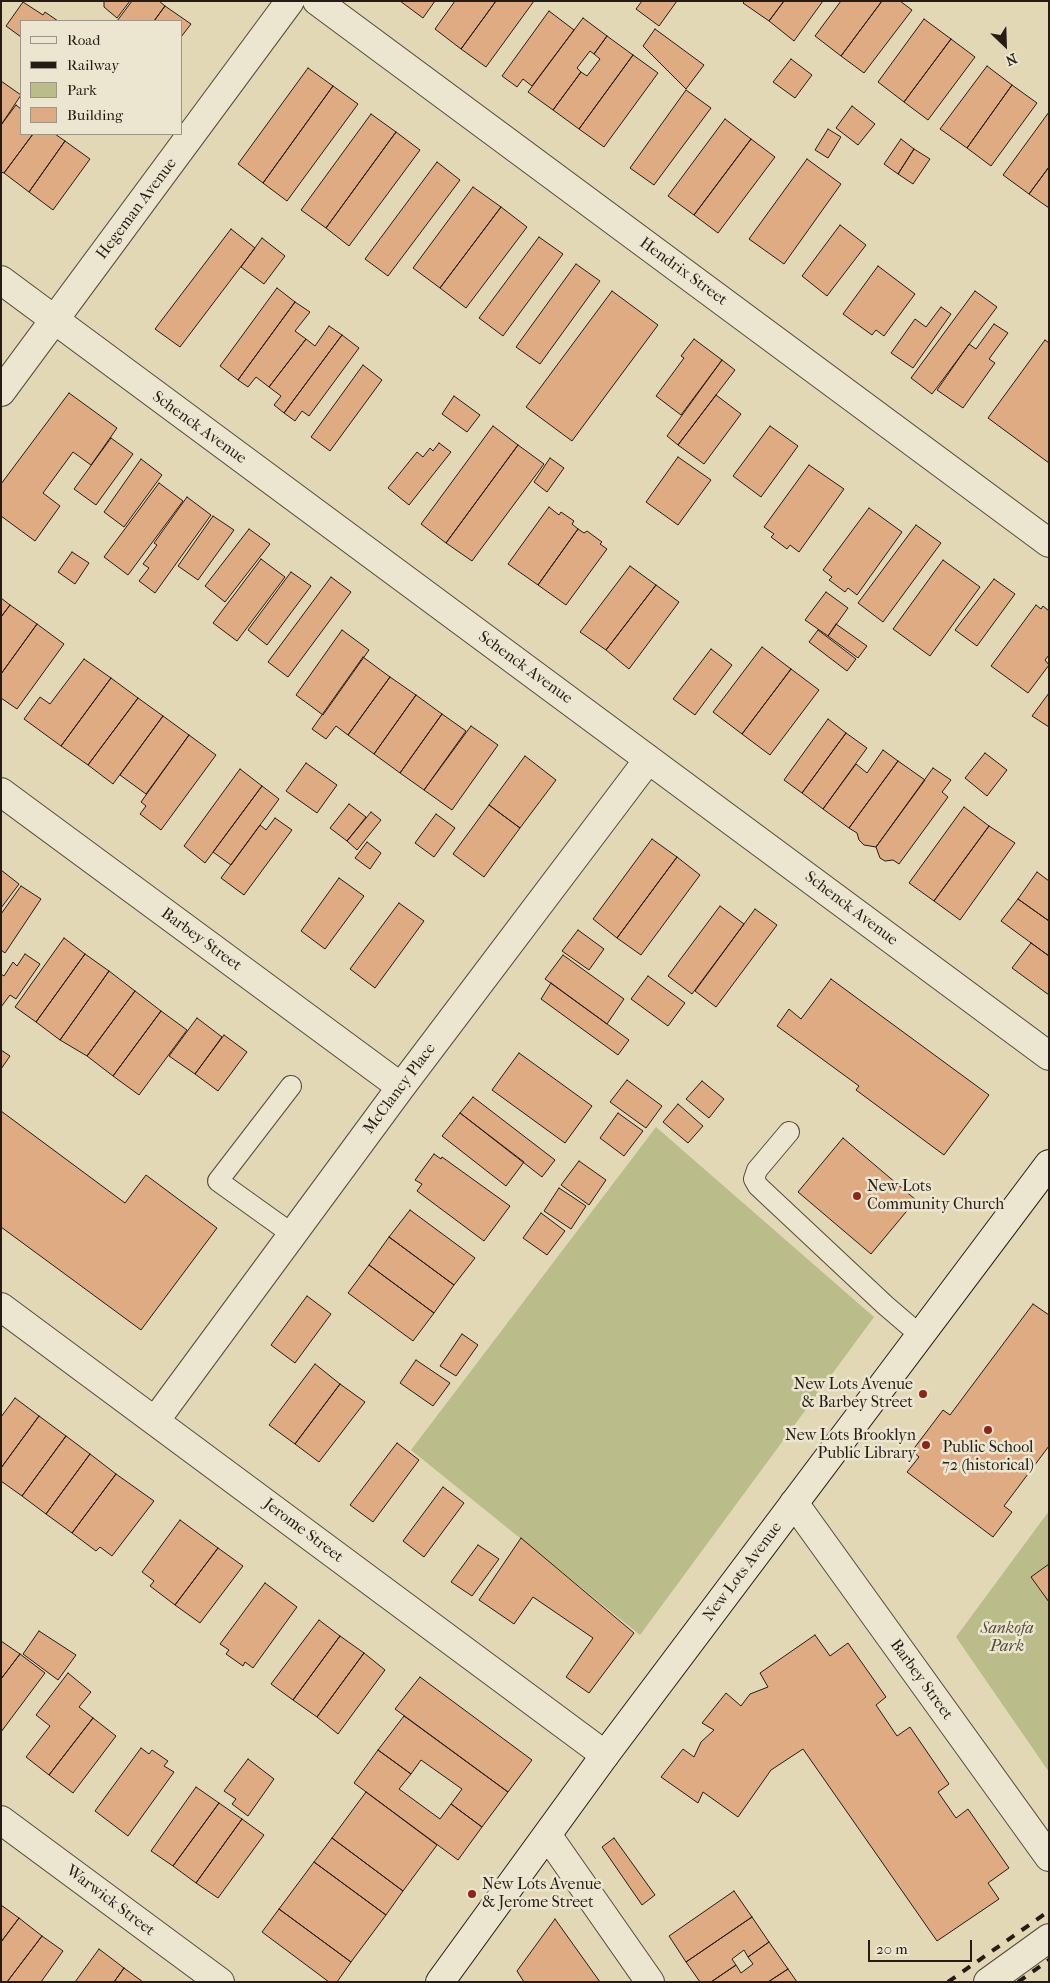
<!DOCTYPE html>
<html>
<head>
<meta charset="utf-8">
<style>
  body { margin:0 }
  #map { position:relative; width:1050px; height:1983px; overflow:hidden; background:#e2d8b6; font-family:"IM FELL French Canon",serif }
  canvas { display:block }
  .frame { position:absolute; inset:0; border:2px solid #271b15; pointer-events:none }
  .legend { position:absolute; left:20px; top:20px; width:162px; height:115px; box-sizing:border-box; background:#ece6d0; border:1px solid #9d9585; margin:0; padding:6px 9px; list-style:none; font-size:15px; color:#271b15 }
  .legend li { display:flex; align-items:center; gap:10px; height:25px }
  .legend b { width:25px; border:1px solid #9d9585 }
  .north { position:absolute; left:980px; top:20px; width:50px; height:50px; -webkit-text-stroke:4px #ece6d0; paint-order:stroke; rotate:156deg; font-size:14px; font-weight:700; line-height:20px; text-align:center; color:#271b15 }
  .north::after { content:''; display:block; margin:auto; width:18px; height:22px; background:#271b15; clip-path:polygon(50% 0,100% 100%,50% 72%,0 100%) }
  .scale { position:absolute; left:868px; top:1940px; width:104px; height:22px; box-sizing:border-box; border:2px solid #271b15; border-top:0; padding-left:6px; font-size:15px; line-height:18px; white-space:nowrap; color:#271b15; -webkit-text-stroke:4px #ece6d0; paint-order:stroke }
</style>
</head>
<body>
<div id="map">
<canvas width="1050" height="1983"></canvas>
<div class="frame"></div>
<ul class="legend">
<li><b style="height:6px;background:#ece6d0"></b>Road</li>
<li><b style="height:6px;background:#271b15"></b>Railway</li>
<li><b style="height:14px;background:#babc89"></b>Park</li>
<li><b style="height:14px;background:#dfab82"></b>Building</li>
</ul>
<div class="north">N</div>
<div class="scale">20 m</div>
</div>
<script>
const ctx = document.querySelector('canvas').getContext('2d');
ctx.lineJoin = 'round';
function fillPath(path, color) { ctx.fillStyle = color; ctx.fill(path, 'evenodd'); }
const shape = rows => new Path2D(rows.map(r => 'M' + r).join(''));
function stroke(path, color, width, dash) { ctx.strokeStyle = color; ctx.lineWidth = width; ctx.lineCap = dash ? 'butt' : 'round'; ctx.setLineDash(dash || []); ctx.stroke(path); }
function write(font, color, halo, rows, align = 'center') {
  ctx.font = font + ' "IM FELL French Canon",serif'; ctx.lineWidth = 5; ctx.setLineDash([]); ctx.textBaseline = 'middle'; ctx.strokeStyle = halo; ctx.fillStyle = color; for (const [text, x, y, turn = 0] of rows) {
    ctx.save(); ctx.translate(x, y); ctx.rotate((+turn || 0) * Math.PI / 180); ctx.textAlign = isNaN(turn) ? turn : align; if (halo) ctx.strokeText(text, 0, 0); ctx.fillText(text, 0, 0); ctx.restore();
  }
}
fillPath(shape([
  [656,1127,874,1317,640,1635,411,1450],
  [1049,1511,1049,1772,956,1637]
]), '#babc89');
const building = shape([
  [104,1,130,1,117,18,104,7,104,1],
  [132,1,159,1,165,6,154,21,117,21,132,1],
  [400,1,435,1,423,18,400,1],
  [455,1,496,1,461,49,435,29,455,1],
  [496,1,534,1,486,67,461,49,496,1],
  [642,1,677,1,659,26,636,9,642,1],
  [745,1,784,1,769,21,743,3,745,1],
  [784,1,823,1,794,41,769,21,784,1],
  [841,1,882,1,841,56,815,36,841,1],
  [882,1,900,1,912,10,864,73,841,56,882,1],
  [23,2,43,15,45,12,58,21,21,21,21,37,6,26,23,2],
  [165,6,191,24,181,37,181,21,154,21,165,6],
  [549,11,574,30,532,86,523,79,517,87,502,76,549,11],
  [583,18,607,36,594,54,590,51,577,68,581,72,553,110,528,92,583,18],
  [924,19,951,39,904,102,878,82,924,19],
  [655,29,704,65,686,89,643,46,655,29],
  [607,36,633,55,579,129,553,110,581,72,587,76,600,59,594,54,607,36],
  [951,39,975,57,928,120,904,102,951,39],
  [633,55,658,73,604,147,579,129,633,55],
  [791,59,812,75,795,98,773,82,791,59],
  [987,66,1012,85,967,148,940,129,987,66],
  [308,68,333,86,263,183,238,164,308,68],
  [1,81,21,95,1,125,1,81],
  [1012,85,1037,103,991,166,967,148,1012,85],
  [333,86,358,104,287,201,263,183,333,86],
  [686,90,711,108,654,185,630,168,686,90],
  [16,105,21,109,21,134,33,134,4,173,1,172,1,125,16,105],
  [852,106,875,124,858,145,836,128,852,106],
  [1049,112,1049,167,1029,194,1003,175,1049,112],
  [371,114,396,132,326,228,301,210,371,114],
  [725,119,751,139,694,215,668,196,725,119],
  [828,129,841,137,828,158,815,150,828,129],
  [396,132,420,150,349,246,326,228,396,132],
  [33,134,55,134,65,141,29,192,4,173,33,134],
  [751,139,775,157,718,233,694,215,751,139],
  [901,139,914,149,898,174,884,164,901,139],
  [65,141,90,159,53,210,29,192,65,141],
  [914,149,930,159,913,184,898,174,914,149],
  [807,159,841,184,784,264,749,239,807,159],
  [437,162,460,180,388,276,365,259,437,162],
  [1049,167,1049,208,1029,194,1049,167],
  [473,187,501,207,440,288,413,268,473,187],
  [501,207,527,227,466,308,440,288,501,207],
  [840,225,866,245,827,296,802,276,840,225],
  [231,229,255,248,180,347,155,329,231,229],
  [539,237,563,254,503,336,479,318,539,237],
  [262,238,285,256,264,284,241,267,262,238],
  [576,264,600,281,540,364,516,347,576,264],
  [878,266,915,294,884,336,876,330,872,335,843,314,878,266],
  [277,288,295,302,238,380,220,366,277,288],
  [612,291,658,325,572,441,526,407,612,291],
  [975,291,997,307,932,394,911,378,975,291],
  [295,302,310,312,295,331,306,339,269,387,256,377,248,387,238,380,295,302],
  [941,307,951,314,913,368,891,353,915,319,926,327,941,307],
  [994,324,1008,333,989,359,995,363,963,408,937,390,969,344,976,349,994,324],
  [329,326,342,335,284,413,274,405,281,396,269,387,306,339,315,346,329,326],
  [342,335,359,348,309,416,302,411,295,421,284,413,342,335],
  [694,339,722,360,681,415,656,396,684,358,681,356,694,339],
  [1045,340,1049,343,1049,463,988,418,1045,340],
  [722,360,735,370,678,445,667,436,722,360],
  [363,365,382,380,330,451,311,437,363,365],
  [69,393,117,428,91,465,73,452,43,493,60,506,35,541,1,516,1,484,69,393],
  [716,395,741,414,704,464,678,445,716,395],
  [454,396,480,415,467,432,442,414,454,396],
  [493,426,518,445,446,543,421,524,493,426],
  [770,426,798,446,761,497,733,476,770,426],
  [111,438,133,454,96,505,74,489,111,438],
  [439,443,451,452,409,505,388,488,417,452,423,457,430,448,433,451,439,443],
  [518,445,544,464,472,561,446,543,518,445],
  [678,457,711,480,678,525,646,502,678,457],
  [550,458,564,468,547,492,534,482,550,458],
  [141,459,162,475,124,527,104,512,141,459],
  [809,465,844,489,799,552,790,545,787,549,771,537,774,534,764,527,809,465],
  [159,483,183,501,128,575,104,557,159,483],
  [187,497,211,515,155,593,139,581,149,568,143,564,157,545,154,543,187,497],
  [549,507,559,515,561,512,574,521,572,524,578,529,538,585,508,564,549,507],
  [869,508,902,532,857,595,848,588,845,592,829,580,832,577,823,570,869,508],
  [213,516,234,530,198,580,178,566,213,516],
  [916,525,941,543,883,622,858,603,916,525],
  [249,529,270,544,225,602,205,586,249,529],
  [578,529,584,533,587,531,602,542,600,544,607,549,566,605,538,585,578,529],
  [72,552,89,563,75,584,58,572,72,552],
  [261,559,285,577,237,641,213,623,261,559],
  [943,560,980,587,930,656,893,629,943,560],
  [630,566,656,585,606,650,580,632,630,566],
  [291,572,311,586,267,645,248,630,291,572],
  [331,577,351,592,288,677,268,662,331,577],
  [994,579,1015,594,977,646,955,630,994,579],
  [656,585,679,602,629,669,606,650,656,585],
  [826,592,848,608,828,636,805,620,826,592],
  [1,598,10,605,1,617,1,598],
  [10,605,37,624,1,674,1,617,10,605],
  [1036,605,1041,609,1043,606,1049,611,1049,655,1045,660,1049,665,1028,693,991,666,1036,605],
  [37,624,64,644,17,709,1,698,1,674,37,624],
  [836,624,867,646,858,658,828,636,836,624],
  [342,630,369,650,323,715,296,695,342,630],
  [818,630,856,659,847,671,809,642,818,630],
  [762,647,791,669,742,734,713,712,762,647],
  [711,649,732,665,695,715,673,699,711,649],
  [363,657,390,677,348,735,336,726,326,739,312,729,363,657],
  [84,659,111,678,61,746,24,719,40,697,50,704,84,659],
  [791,669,819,690,770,755,742,734,791,669],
  [390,677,416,695,374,754,348,735,390,677],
  [111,678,138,698,88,765,61,746,111,678],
  [1049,693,1049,727,1032,716,1049,693],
  [416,695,442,714,400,773,374,754,416,695],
  [138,698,163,716,113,784,88,765,138,698],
  [442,714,466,731,424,790,400,773,442,714],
  [163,716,189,735,146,794,120,775,163,716],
  [828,719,846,733,802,793,784,780,828,719],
  [471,726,498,745,452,810,424,790,471,726],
  [846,733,867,748,823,809,802,793,846,733],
  [189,735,216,755,161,830,140,814,146,806,141,802,189,735],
  [883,750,898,761,849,828,823,809,856,764,867,773,883,750],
  [985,753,1007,770,987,796,965,778,985,753],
  [525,756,556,780,520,828,489,805,525,756],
  [898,761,925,780,876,847,864,845,859,840,857,833,849,828,898,761],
  [306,763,337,785,317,813,286,791,306,763],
  [933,768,951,780,942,792,948,797,899,864,893,860,885,861,880,858,876,847,933,768],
  [240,769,262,786,205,863,184,846,240,769],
  [262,786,279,799,231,865,213,852,262,786],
  [349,804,366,817,347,841,330,828,349,804],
  [489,805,520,828,484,877,453,854,489,805],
  [964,807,989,826,934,901,909,883,964,807],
  [371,812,381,820,357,850,347,841,371,812],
  [436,814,455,828,434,857,415,843,436,814],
  [275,818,292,830,244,895,221,878,260,825,266,830,275,818],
  [989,826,1015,843,960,920,934,901,989,826],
  [652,839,677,857,617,938,593,919,652,839],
  [367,842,381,853,370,869,355,858,367,842],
  [677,857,700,875,641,955,617,938,677,857],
  [1,870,19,884,1,908,1,870],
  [1037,872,1049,881,1049,921,1018,899,1037,872],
  [339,878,364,896,325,949,301,931,339,878],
  [21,886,41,899,5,953,1,950,1,914,21,886],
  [1018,899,1049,921,1049,956,1001,921,1018,899],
  [399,903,424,921,375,988,350,969,399,903],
  [720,906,744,924,692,994,668,976,720,906],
  [755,909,777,925,716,1007,695,991,755,909],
  [578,930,604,949,589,970,562,951,578,930],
  [64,938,85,954,36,1022,15,1007,64,938],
  [1031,943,1049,956,1049,995,1012,968,1031,943],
  [25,954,40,964,16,999,10,995,1,1007,1,974,4,976,13,962,17,966,25,954],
  [85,954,109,971,60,1040,36,1022,85,954],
  [563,955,624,999,607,1024,545,979,563,955],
  [109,971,135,991,87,1056,60,1040,109,971],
  [648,976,685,1003,668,1026,631,999,648,976],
  [831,979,989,1095,944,1155,856,1090,859,1086,777,1026,789,1009,801,1019,831,979],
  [551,983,629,1040,618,1055,541,999,551,983],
  [135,991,161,1011,113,1076,87,1056,135,991],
  [161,1011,187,1030,139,1095,113,1076,161,1011],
  [197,1018,222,1037,195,1074,169,1056,197,1018],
  [224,1035,247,1052,218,1091,195,1074,224,1035],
  [1,1050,10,1056,1,1069,1,1050],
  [519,1053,592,1106,565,1143,492,1090,519,1053],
  [627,1080,662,1106,646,1128,610,1102,627,1080],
  [702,1081,724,1099,709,1118,686,1099,702,1081],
  [473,1097,555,1160,542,1177,460,1113,473,1097],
  [678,1104,703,1126,688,1143,663,1122,678,1104],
  [1,1111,125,1203,146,1175,217,1228,141,1330,1,1227,1,1111],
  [460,1113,524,1162,506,1186,442,1136,460,1113],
  [618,1113,643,1131,624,1156,600,1138,618,1113],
  [843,1138,916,1200,871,1254,798,1192,843,1138],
  [434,1154,441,1159,442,1157,510,1206,484,1241,417,1191,422,1184,415,1180,434,1154],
  [579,1161,606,1180,589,1205,561,1185,579,1161],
  [559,1188,586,1206,571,1229,544,1211,559,1188],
  [410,1210,475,1258,454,1285,389,1237,410,1210],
  [541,1213,565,1231,547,1255,523,1238,541,1213],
  [389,1237,454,1285,434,1313,369,1265,389,1237],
  [369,1265,434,1313,413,1341,348,1293,369,1265],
  [307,1296,331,1314,295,1363,271,1345,307,1296],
  [1033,1304,1049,1315,1049,1446,1004,1506,1012,1512,993,1537,907,1472,919,1457,912,1451,943,1410,950,1415,1033,1304],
  [462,1334,478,1345,456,1376,440,1366,462,1334],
  [416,1360,450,1383,433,1406,400,1383,416,1360],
  [315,1364,340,1384,295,1444,269,1425,315,1364],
  [340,1384,365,1402,319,1462,295,1444,340,1384],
  [15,1398,39,1416,1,1468,1,1417,15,1398],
  [39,1416,66,1436,22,1496,1,1481,1,1468,39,1416],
  [66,1436,90,1454,46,1514,22,1496,66,1436],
  [397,1443,419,1460,373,1522,350,1505,397,1443],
  [90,1454,116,1474,72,1533,46,1514,90,1454],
  [116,1474,154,1501,112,1556,100,1547,96,1551,72,1533,116,1474],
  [443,1487,464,1503,424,1557,403,1541,443,1487],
  [180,1520,218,1548,175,1605,150,1586,154,1581,142,1572,180,1520],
  [521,1538,634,1633,589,1693,566,1677,593,1638,533,1597,514,1624,479,1600,521,1538],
  [478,1545,499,1559,472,1596,451,1582,478,1545],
  [218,1548,243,1566,200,1623,175,1605,218,1548],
  [1049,1564,1049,1602,1031,1577,1049,1564],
  [265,1583,297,1607,253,1668,245,1662,243,1666,226,1654,229,1650,220,1644,265,1583],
  [319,1620,340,1636,293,1700,271,1684,319,1620],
  [39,1631,76,1655,58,1680,23,1654,39,1631],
  [815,1635,830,1656,848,1643,886,1697,876,1705,897,1736,910,1727,949,1784,938,1792,956,1818,968,1809,1009,1868,988,1883,999,1899,937,1941,803,1749,771,1770,738,1817,703,1792,698,1803,661,1777,683,1749,694,1757,701,1742,714,1730,702,1723,726,1693,741,1706,750,1694,768,1687,760,1673,815,1635],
  [340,1636,364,1653,317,1717,293,1700,340,1636],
  [1,1641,20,1654,1,1679,1,1641],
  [364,1653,385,1670,338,1734,317,1717,364,1653],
  [20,1654,45,1673,1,1732,1,1679,20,1654],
  [68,1673,91,1692,79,1707,93,1718,49,1775,26,1757,50,1726,36,1715,68,1673],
  [420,1677,532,1760,508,1792,395,1709,420,1677],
  [404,1716,508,1792,482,1827,451,1804,462,1789,421,1760,411,1774,378,1750,404,1716],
  [93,1718,116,1736,73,1793,49,1775,93,1718],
  [141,1748,149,1754,152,1750,168,1761,164,1766,174,1772,128,1836,95,1811,141,1748],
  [378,1750,411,1774,399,1789,440,1819,451,1804,482,1827,458,1860,354,1783,378,1750],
  [248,1759,274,1779,248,1816,232,1804,236,1799,224,1791,248,1759],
  [196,1787,219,1803,173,1866,151,1851,196,1787],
  [366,1792,437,1845,403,1891,332,1838,366,1792],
  [219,1803,242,1819,196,1883,173,1866,219,1803],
  [242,1819,264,1835,218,1898,196,1883,242,1819],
  [332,1838,403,1891,386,1915,314,1862,332,1838],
  [614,1838,655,1895,642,1905,602,1847,614,1838],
  [314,1862,386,1915,351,1962,279,1909,314,1862],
  [734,1891,752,1917,686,1962,669,1936,734,1891],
  [1,1905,19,1918,1,1942,1,1905],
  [279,1909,351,1962,337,1982,329,1982,262,1932,279,1909],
  [752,1917,769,1942,748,1957,744,1950,732,1959,736,1965,711,1982,700,1982,686,1962,752,1917],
  [19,1918,42,1936,7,1982,1,1982,1,1942,19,1918],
  [555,1919,600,1982,524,1982,517,1971,555,1919],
  [42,1936,63,1951,41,1982,7,1982,42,1936],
  [769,1942,788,1969,768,1982,711,1982,736,1965,741,1973,753,1964,748,1957,769,1942],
  [99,1949,124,1968,114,1982,75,1982,99,1949],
  [124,1968,143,1982,114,1982,124,1968],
  [788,1969,797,1982,768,1982,788,1969]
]);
fillPath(building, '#dfab82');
stroke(building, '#271b15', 1);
const lane = shape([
  [291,1086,218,1181,292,1234],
  [789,1132,757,1170,754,1179,758,1186,885,1305,920,1335]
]);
const street = shape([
  [317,1,1049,543],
  [1,280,1049,1056],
  [1,392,290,1],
  [1,792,401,1087],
  [1,1307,605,1755],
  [155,1421,401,1087,648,760],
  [794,1503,1049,1857],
  [1,1820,220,1982],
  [548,1836,650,1982],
  [988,1982,1049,1938]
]);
const secondary = shape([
  [440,1982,605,1755,1049,1164]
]);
stroke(lane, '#564a3d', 22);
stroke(street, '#564a3d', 30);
stroke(secondary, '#271b15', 30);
stroke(lane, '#ece6d0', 20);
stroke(street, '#ece6d0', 28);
stroke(secondary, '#ece6d0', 28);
stroke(shape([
  [948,1982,1049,1911],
  [1018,1982,1049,1960]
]), '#271b15', 4, [9, 9]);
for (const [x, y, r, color] of [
  [857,1196,5,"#8f2418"],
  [923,1394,5,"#8f2418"],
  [988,1430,5,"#8f2418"],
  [926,1445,5,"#8f2418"],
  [472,1894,5,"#8f2418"]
]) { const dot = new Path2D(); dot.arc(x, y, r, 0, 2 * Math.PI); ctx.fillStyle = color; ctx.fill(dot); stroke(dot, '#ece6d0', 2); }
write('16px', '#271b15', '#ece6d0', [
  ["Hegeman Avenue",137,209,-53],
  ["Hendrix Street",683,272,36],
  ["Schenck Avenue",199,428,36],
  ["Schenck Avenue",525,668,36],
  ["Schenck Avenue",851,909,37],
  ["Barbey Street",201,940,36],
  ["McClancy Place",400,1089,-53],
  ["Jerome Street",303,1531,37],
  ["New Lots Avenue",743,1572,-53],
  ["Barbey Street",921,1680,54],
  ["Warwick Street",110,1901,37]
]);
write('16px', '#271b15', '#ece6d0', [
  ["New Lots",867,1187],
  ["Community Church",867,1205],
  ["New Lots Avenue",913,1385,"right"],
  ["& Barbey Street",913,1403,"right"],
  ["New Lots Brooklyn",916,1436,"right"],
  ["Public Library",916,1454,"right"],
  ["Public School",988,1448,"center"],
  ["72 (historical)",988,1466,"center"],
  ["New Lots Avenue",482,1885],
  ["& Jerome Street",482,1903]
], 'left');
write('italic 16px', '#534b38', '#ece6d0', [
  ["Sankofa",1007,1629],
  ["Park",1007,1647]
]);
</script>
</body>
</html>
